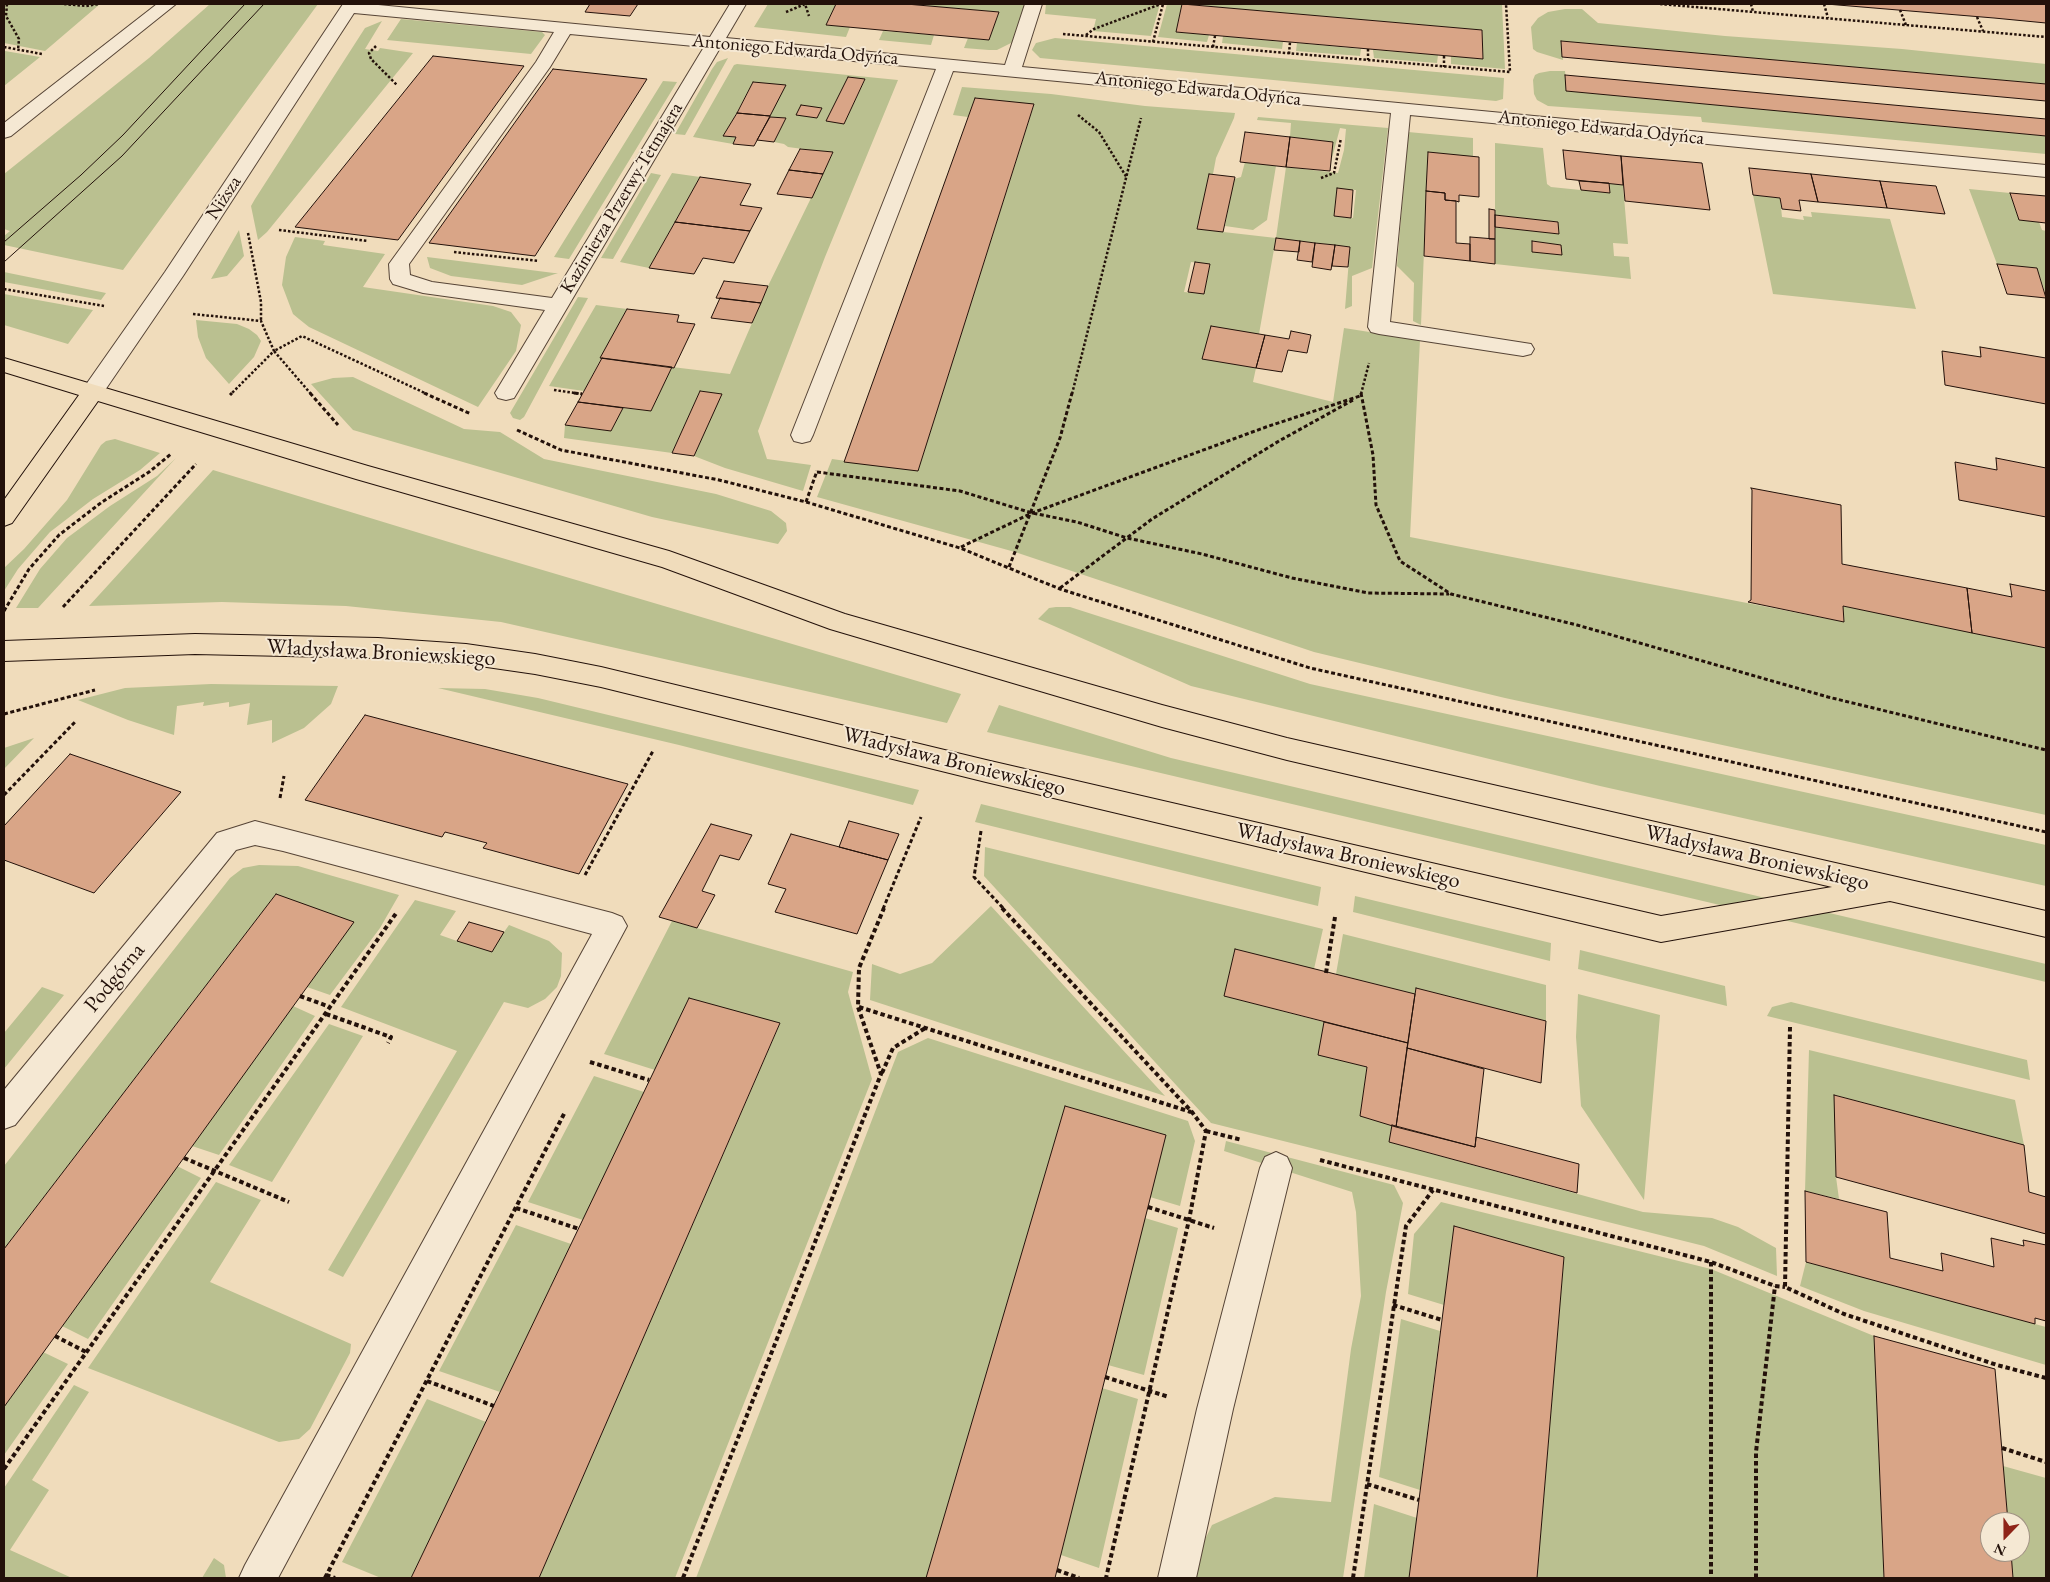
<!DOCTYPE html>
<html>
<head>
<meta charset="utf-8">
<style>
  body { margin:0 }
  #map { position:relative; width:2050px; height:1582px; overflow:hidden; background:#f0dcbb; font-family:"EB Garamond",serif }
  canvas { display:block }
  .frame { position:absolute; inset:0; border:5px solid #23110a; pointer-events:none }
  .north { position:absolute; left:1980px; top:1512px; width:50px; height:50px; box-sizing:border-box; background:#f5e8d3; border:1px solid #a19283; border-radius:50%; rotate:202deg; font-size:14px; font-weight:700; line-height:20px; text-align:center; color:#23110a }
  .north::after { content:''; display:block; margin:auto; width:18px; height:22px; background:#8f2418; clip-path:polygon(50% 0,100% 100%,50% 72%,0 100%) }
</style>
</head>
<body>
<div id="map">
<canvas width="2050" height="1582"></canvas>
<div class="frame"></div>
<div class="north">N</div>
</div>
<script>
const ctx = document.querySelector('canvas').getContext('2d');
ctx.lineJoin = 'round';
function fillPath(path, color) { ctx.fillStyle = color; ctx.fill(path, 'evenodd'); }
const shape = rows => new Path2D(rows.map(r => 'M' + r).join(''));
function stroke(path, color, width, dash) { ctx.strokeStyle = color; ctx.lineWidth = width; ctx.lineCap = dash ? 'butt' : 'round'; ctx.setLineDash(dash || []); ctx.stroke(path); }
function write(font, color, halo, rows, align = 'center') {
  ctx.font = font + ' "EB Garamond",serif'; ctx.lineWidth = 4; ctx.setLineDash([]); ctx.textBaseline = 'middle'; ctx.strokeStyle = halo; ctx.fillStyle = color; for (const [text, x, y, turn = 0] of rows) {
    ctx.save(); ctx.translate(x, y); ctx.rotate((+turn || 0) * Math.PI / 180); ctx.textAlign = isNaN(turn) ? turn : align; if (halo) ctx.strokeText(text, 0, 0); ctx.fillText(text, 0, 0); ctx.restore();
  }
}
fillPath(shape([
  [4,4,100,4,45,51,4,43],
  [210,4,318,4,123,270,4,245,4,236,10,231,4,229,4,174,149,58],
  [768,4,836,4,826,25,850,27,846,37,754,27],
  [906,4,1027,4,1013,42,997,50,989,50,964,48,968,38,989,40,999,12],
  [1046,4,1160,4,1151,36,1093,31,1096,19,1045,14],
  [1167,4,1502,4,1505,69,1451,64,1451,56,1483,59,1482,30,1182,4,1176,32,1209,35,1207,42,1158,37],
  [1565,9,1582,9,1598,23,1725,36,1902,49,2046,64,2046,84,1561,41,1563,60,1537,52,1533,49,1531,27,1538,18,1548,12],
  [401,19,542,32,545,35,531,54,387,40],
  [382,21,365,49,378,51,380,48,413,53,267,232,258,240,251,206,255,199,365,28],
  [883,31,934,35,931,45,879,40],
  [1223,36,1283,42,1282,49,1222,43],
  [1055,38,1504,78,1503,99,1496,101,1040,58,1032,50,1036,43],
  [1297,43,1361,49,1360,56,1296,51],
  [1373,50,1438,55,1437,63,1374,58],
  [5,51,40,57,4,86,4,52],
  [728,58,685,135,675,134,712,69,717,62],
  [737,64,898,80,825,257,758,431,767,459,811,465,803,491,725,468,694,456,721,394,700,391,672,453,564,438,565,425,611,431,623,408,651,411,672,367,730,374,768,286,833,153,788,147,784,144,774,142,786,118,770,117,753,82,724,136,736,137,733,144,693,137,734,65],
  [848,78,865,80,844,124,827,121],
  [1550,71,1565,71,1567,91,2046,136,2046,154,1702,122,1701,117,1548,106,1537,100,1534,94,1533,80,1535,75,1539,73],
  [663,81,677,82,569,259,554,257],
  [962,87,1051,94,1145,106,1235,113,1234,118,1216,158,1213,174,1209,174,1197,229,1276,238,1286,167,1338,173,1344,150,1346,129,1340,128,1331,162,1333,142,1290,137,1291,123,1257,120,1258,117,1388,128,1372,268,1352,276,1352,306,1345,309,1350,247,1276,238,1259,334,1202,359,1256,368,1253,382,1333,402,1344,328,1420,340,1410,537,1844,622,1843,606,2046,648,2046,815,1505,698,1314,652,1015,552,817,497,832,459,918,471,1034,105,975,98,968,117,953,115],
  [1337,189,1356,190,1353,218,1334,216],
  [1191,262,1210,264,1204,294,1184,292],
  [1408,132,1473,138,1473,157,1428,152,1421,325,1413,321,1414,283,1397,266],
  [1495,143,1543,148,1547,184,1551,187,1610,193,1609,183,1623,185,1628,244,1613,243,1614,256,1629,257,1631,279,1495,264,1495,227,1559,234,1558,222,1495,215],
  [1533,241,1561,245,1561,255,1533,252],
  [1245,162,1276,166,1267,220,1253,230,1225,226,1234,179,1241,177],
  [651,173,661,175,613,259,601,258],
  [672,173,700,177,649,268,620,262],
  [1969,189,2010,193,2019,220,2039,222,2042,230,2046,231,2046,295,2037,268,1997,264],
  [1753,195,1780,198,1782,217,1804,220,1803,216,1812,217,1811,212,1890,219,1916,309,1773,294],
  [239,230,244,256,227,276,211,279],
  [295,237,325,241,323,245,385,254,363,287,493,306,511,312,521,325,516,351,478,407,309,327,299,319,293,314,282,285,286,257],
  [427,257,554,273,558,273,522,285,451,276,430,268],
  [4,272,106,293,101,300,4,282],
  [4,294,93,310,68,344,4,325],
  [578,297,588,298,524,417,520,420,513,418,510,413],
  [596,305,627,309,584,391,549,386],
  [196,320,237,324,249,329,257,335,261,341,254,357,229,384,206,358,198,337],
  [353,377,464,429,500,432,544,459,716,494,771,511,786,523,787,531,778,544,652,517,353,430,311,384,333,378],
  [115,439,160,453,140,470,93,499,50,532,18,569,4,591,4,568,24,549,67,500,101,445,106,441],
  [176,458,38,608,16,608,40,569,67,538,110,506,157,476],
  [213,470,475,550,961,694,947,723,501,622,346,606,222,602,89,606],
  [1056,607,1070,607,1310,684,2046,845,2046,886,1600,786,1191,686,1038,619,1049,608],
  [211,684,338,686,331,704,304,728,272,743,272,720,247,725,250,703,229,707,229,702,203,706,204,702,177,706,174,735,128,720,78,700,125,688],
  [438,688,485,689,538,698,919,790,913,805,679,745],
  [999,705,1171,758,2046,964,2046,982,987,732],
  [34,738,4,769,4,748],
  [981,804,1321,887,1318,906,975,822],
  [985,847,1323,929,1314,969,1235,949,1224,996,1324,1022,1319,1055,1367,1067,1360,1116,1392,1125,1389,1142,1643,1212,1712,1218,1738,1227,1776,1248,1777,1276,1704,1246,1211,1123,984,876],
  [259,865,298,866,399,895,380,928,330,995,307,987,276,894,4,1249,4,1166,230,878,243,868],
  [1355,896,1551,943,1550,961,1353,912],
  [415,900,456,911,440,935,457,941,504,932,509,925,549,941,562,953,561,976,557,987,545,999,528,1008,504,1002,343,1277,328,1270,457,1051,341,1007],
  [991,906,1165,1096,870,1000,872,964,900,974,932,963],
  [672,921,853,972,848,992,872,1079,675,1578,539,1578,780,1024,689,998,655,1070,604,1054],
  [1343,934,1546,985,1546,1021,1416,988,1415,994,1336,974],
  [1580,950,1725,986,1727,1006,1578,969],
  [42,987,64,995,4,1069,4,1033],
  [1578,994,1660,1015,1644,1200,1581,1106,1576,1037],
  [1791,1002,2027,1060,2030,1080,1767,1016,1772,1007],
  [293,1006,315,1016,219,1155,192,1146],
  [329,1024,363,1036,272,1182,229,1165],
  [928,1038,1188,1121,1195,1141,1180,1206,1150,1197,1166,1135,1065,1106,926,1578,696,1578,898,1052],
  [1809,1050,2015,1100,2024,1145,1835,1095,1836,1177,1839,1199,1805,1191],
  [594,1076,644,1092,583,1220,528,1202],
  [1226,1141,1394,1185,1403,1203,1386,1292,1343,1578,1190,1578,1193,1564,1212,1525,1275,1497,1331,1502,1351,1349,1361,1296,1356,1212,1352,1192,1224,1151],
  [177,1166,201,1178,88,1339,62,1326],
  [216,1182,261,1200,210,1282,351,1344,350,1353,310,1429,299,1439,279,1442,88,1368],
  [1441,1202,1711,1269,1874,1336,1884,1578,1537,1578,1564,1257,1454,1226,1444,1305,1408,1294,1414,1234],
  [1145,1218,1178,1228,1144,1375,1108,1365],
  [516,1225,571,1244,500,1392,439,1371],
  [1806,1262,2046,1327,2046,1365,1864,1311,1800,1286],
  [1401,1319,1440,1331,1420,1490,1379,1477],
  [43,1352,68,1364,4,1455,4,1407],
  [74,1385,89,1392,32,1480,49,1490,10,1550,72,1578,4,1578,4,1488],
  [1102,1388,1138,1399,1099,1568,1061,1555],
  [427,1399,486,1422,411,1578,381,1578,342,1562],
  [2003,1466,2046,1478,2046,1578,2013,1578,2011,1552,2020,1552,2020,1522,2008,1522],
  [1374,1504,1417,1518,1409,1578,1364,1578],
  [214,1558,224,1565,226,1578,202,1578]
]), '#bac090');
const building = shape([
  [590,4,638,4,630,16,585,12,590,4],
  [836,4,906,4,999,12,989,40,826,25,836,4],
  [1182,4,1482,30,1483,59,1176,32,1182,4],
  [1826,4,2046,4,2046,23,1994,18,1826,4],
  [1561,41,2046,84,2046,101,1562,57,1561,41],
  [433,56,524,66,398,240,295,227,433,56],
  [553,69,647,79,535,256,429,243,553,69],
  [1565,75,2046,119,2046,136,1566,91,1565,75],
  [848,77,865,79,844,124,826,121,848,77],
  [753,82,786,85,770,116,737,113,753,82],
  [975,98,1034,104,918,471,844,462,975,98],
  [801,105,822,108,817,118,796,115,801,105],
  [737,113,770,116,754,146,733,144,736,137,723,136,737,113],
  [770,117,786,118,774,142,757,140,770,117],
  [1245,132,1290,137,1286,167,1240,162,1245,132],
  [1290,137,1333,142,1330,171,1286,167,1290,137],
  [800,149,833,152,823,174,789,170,800,149],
  [1563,150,1621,156,1623,185,1566,179,1563,150],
  [1428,152,1479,157,1479,197,1459,195,1459,202,1456,201,1445,200,1445,193,1426,191,1428,152],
  [1621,156,1702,163,1710,210,1625,201,1621,156],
  [1749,168,1811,174,1818,202,1799,200,1801,211,1782,209,1780,198,1753,195,1749,168],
  [789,170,823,174,812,198,777,194,789,170],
  [1209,174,1235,177,1223,232,1197,229,1209,174],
  [1811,174,1880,181,1887,208,1818,202,1811,174],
  [700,177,751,184,740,205,762,208,750,231,675,222,700,177],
  [1579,181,1609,183,1610,193,1581,190,1579,181],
  [1880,181,1936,186,1945,214,1887,208,1880,181],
  [1337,188,1353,190,1351,218,1334,216,1337,188],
  [1426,191,1445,193,1445,200,1456,201,1456,243,1470,244,1470,261,1424,256,1426,191],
  [2010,193,2046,196,2046,223,2019,220,2010,193],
  [1489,209,1495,210,1495,239,1489,239,1489,209],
  [1495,215,1558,222,1559,234,1495,227,1495,215],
  [675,222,750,231,734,263,703,258,694,274,649,268,675,222],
  [1470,237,1495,239,1495,264,1470,261,1470,237],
  [1276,238,1300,241,1299,252,1274,250,1276,238],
  [1300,241,1315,243,1312,262,1297,260,1300,241],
  [1532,241,1561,245,1562,255,1532,252,1532,241],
  [1315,243,1335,245,1331,270,1312,267,1315,243],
  [1335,245,1350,247,1348,267,1332,266,1335,245],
  [1195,262,1210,264,1204,294,1188,292,1195,262],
  [1997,264,2037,268,2046,298,2007,294,1997,264],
  [724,281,768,286,761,303,716,298,724,281],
  [720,298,761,303,752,323,711,318,720,298],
  [627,309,679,315,677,322,695,324,674,368,600,358,627,309],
  [1211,326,1265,335,1256,368,1202,359,1211,326],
  [1291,331,1311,335,1307,353,1288,350,1282,372,1256,368,1265,335,1289,339,1291,331],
  [1980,347,2046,358,2046,404,1945,385,1942,351,1981,357,1980,347],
  [602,358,672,367,651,411,578,402,602,358],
  [700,391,722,394,694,456,672,453,700,391],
  [578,402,623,408,611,431,565,425,578,402],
  [1996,458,2046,468,2046,517,1959,500,1955,462,1997,470,1996,458],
  [1751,488,1841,505,1842,564,1967,588,1972,633,1843,606,1844,622,1748,602,1751,600,1752,490,1751,488],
  [2010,584,2046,591,2046,648,1972,633,1967,588,2012,597,2010,584],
  [365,715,628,784,579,874,483,848,487,843,445,832,442,837,305,800,365,715],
  [70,754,181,792,94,893,4,860,4,826,70,754],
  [849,821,899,834,888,860,839,847,849,821],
  [711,824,752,835,739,860,720,855,702,891,715,895,697,928,659,917,711,824],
  [791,834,888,860,857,934,775,912,786,889,768,884,791,834],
  [276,894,354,922,4,1407,4,1249,276,894],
  [469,922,504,932,492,952,457,941,469,922],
  [1235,949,1415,994,1408,1043,1224,996,1235,949],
  [1416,988,1546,1021,1541,1083,1407,1048,1416,988],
  [689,998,780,1023,539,1578,411,1578,689,998],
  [1324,1022,1408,1043,1396,1127,1360,1116,1367,1067,1318,1055,1324,1022],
  [1407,1048,1484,1069,1475,1147,1396,1127,1407,1048],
  [1834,1095,2024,1145,2029,1192,2046,1197,2046,1234,1836,1177,1834,1095],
  [1065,1106,1166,1135,1055,1578,926,1578,1065,1106],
  [1392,1125,1475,1147,1476,1137,1579,1164,1577,1193,1389,1142,1392,1125],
  [1805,1191,1887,1212,1890,1258,1943,1271,1941,1253,1994,1267,1991,1238,2024,1246,2023,1240,2046,1245,2046,1321,2035,1318,2035,1324,1806,1262,1805,1191],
  [1454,1226,1564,1257,1537,1578,1409,1578,1454,1226],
  [1874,1336,1995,1369,2008,1522,1990,1522,1990,1552,2011,1552,2013,1578,1884,1578,1874,1336]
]);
fillPath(building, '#d9a587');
stroke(building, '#23110a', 1);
const minor = shape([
  [157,4,176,4,11,136,4,138,4,123,157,4],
  [343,4,368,4,710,37,730,4,746,4,726,38,1005,65,1025,4,1042,4,1022,67,2046,165,2046,177,1410,115,1390,322,1531,344,1534,349,1531,354,1523,356,1379,334,1371,332,1368,327,1391,113,953,71,813,435,810,441,802,443,794,441,791,435,936,69,720,48,517,393,514,398,506,400,498,398,495,393,545,310,423,293,393,284,390,279,389,264,536,62,554,32,354,13,183,276,101,396,93,398,85,396,82,391,85,386,165,272,343,4],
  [570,34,704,47,552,298,432,282,410,275,409,264,550,67,570,34],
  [255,821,612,913,622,917,627,926,278,1578,239,1578,245,1565,592,934,283,851,255,845,236,850,15,1125,4,1129,4,1090,217,833,255,821],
  [1276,1152,1287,1157,1292,1168,1233,1409,1196,1578,1158,1578,1197,1409,1260,1168,1265,1157,1276,1152]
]);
const major = shape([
  [4,358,368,466,669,551,845,614,1162,705,1287,738,2046,911,2046,937,1890,901,1661,942,986,782,601,687,535,674,466,664,378,658,195,654,4,661,4,641,195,634,378,638,466,644,535,654,601,667,986,760,1661,916,1832,887,1287,760,1162,727,830,629,662,567,356,479,98,401,12,523,4,526,4,500,79,395,4,372,4,358]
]);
stroke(minor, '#564436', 2);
stroke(major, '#23110a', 2);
stroke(shape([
  [7,4,6,16,19,39,18,50],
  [64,4,86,6,99,4],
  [1660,4,2046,37],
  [1751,4,1753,12],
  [1824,4,1828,18],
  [1900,10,1906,25],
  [786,12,805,4,809,16],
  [1977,17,1983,31],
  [1063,34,1510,72,1506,4],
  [1086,35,1094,29,1161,4],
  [1153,42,1163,4],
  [376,46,369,53,371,59,397,85],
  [4,47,42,54],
  [1213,47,1215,36],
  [1368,49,1368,60],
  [1289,54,1290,42],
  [1444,56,1444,67],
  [1078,115,1099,132,1127,178],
  [1321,178,1334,173,1341,138],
  [279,230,368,241],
  [248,233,261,302,261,321],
  [454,252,539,261],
  [4,289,104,306],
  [193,314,261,321,274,351,231,394],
  [554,390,582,394],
  [311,394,274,351,302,336,427,394],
  [1072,394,1141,118],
  [1361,394,1369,363]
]), '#23110a', 2.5, [2.5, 2]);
stroke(shape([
  [310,393,338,425],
  [424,393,471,414],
  [574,393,582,394],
  [1361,393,1373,455,1376,505,1400,561,1451,594,1577,625,1828,697,2046,750],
  [230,395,232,393],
  [517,430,561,450,719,480,806,502,960,548,1060,589,1310,668,2046,832],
  [817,472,960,491,1032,513,1077,522,1127,538,1202,554,1292,578,1368,593,1449,594],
  [806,502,817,471],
  [961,547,1032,513,1266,427,1360,396],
  [1009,567,1060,438,1072,393],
  [1060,588,1152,519,1279,441,1353,400],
  [63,607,196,464],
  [4,611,29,569,59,535,102,502,149,472,171,454],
  [4,714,95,690],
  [4,795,76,721],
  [280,798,284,776],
  [981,831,974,877,1004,909],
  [585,875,653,751],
  [883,909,921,817]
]), '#23110a', 3, [4, 2.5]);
stroke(shape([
  [1002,908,1192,1112,1206,1131,1189,1220,1106,1578],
  [1326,973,1335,917],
  [300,996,330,1007],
  [859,1007,1191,1112],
  [326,1014,391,1037,388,1043],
  [1790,1027,1785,1287,1844,1314,1997,1365,2046,1378],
  [590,1062,649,1080],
  [882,1073,893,1048,927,1027],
  [1206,1131,1242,1140],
  [184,1158,289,1202],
  [1320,1160,1711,1262,1775,1286,1785,1287],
  [1148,1207,1214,1228],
  [516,1208,579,1229],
  [1711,1262,1711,1578],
  [1393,1305,1442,1320],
  [55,1336,86,1352],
  [1105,1377,1169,1397],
  [427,1381,494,1406],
  [2002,1448,2046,1462],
  [4,1469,397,912],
  [1367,1484,1419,1500],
  [1057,1570,1079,1578],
  [326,1575,335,1578],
  [325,1578,565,1112],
  [683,1578,881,1074,858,1007,859,968,884,908],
  [1353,1578,1406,1226,1433,1190],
  [1756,1578,1756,1452,1775,1286]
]), '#23110a', 4, [4.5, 3]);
fillPath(minor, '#f5e8d3');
fillPath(major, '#f0dcbb');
stroke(shape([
  [4,242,81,175,123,135,245,4],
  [4,262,122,156,264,4]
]), '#23110a', 1);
write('19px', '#23110a', '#f5e8d3', [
  ["Antoniego Edwarda Odyńca",795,50,5],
  ["Antoniego Edwarda Odyńca",1198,89,6],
  ["Antoniego Edwarda Odyńca",1601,128,6],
  ["Niższa",224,198,-57],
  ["Kazimierza Przerwy-Tetmajera",622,198,-59]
]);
write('22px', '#23110a', '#f5e8d3', [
  ["Władysława Broniewskiego",381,653,3],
  ["Władysława Broniewskiego",954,762,14],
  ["Władysława Broniewskiego",1348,856,13],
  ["Władysława Broniewskiego",1757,858,13],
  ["Podgórna",115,978,-51]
]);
</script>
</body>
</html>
